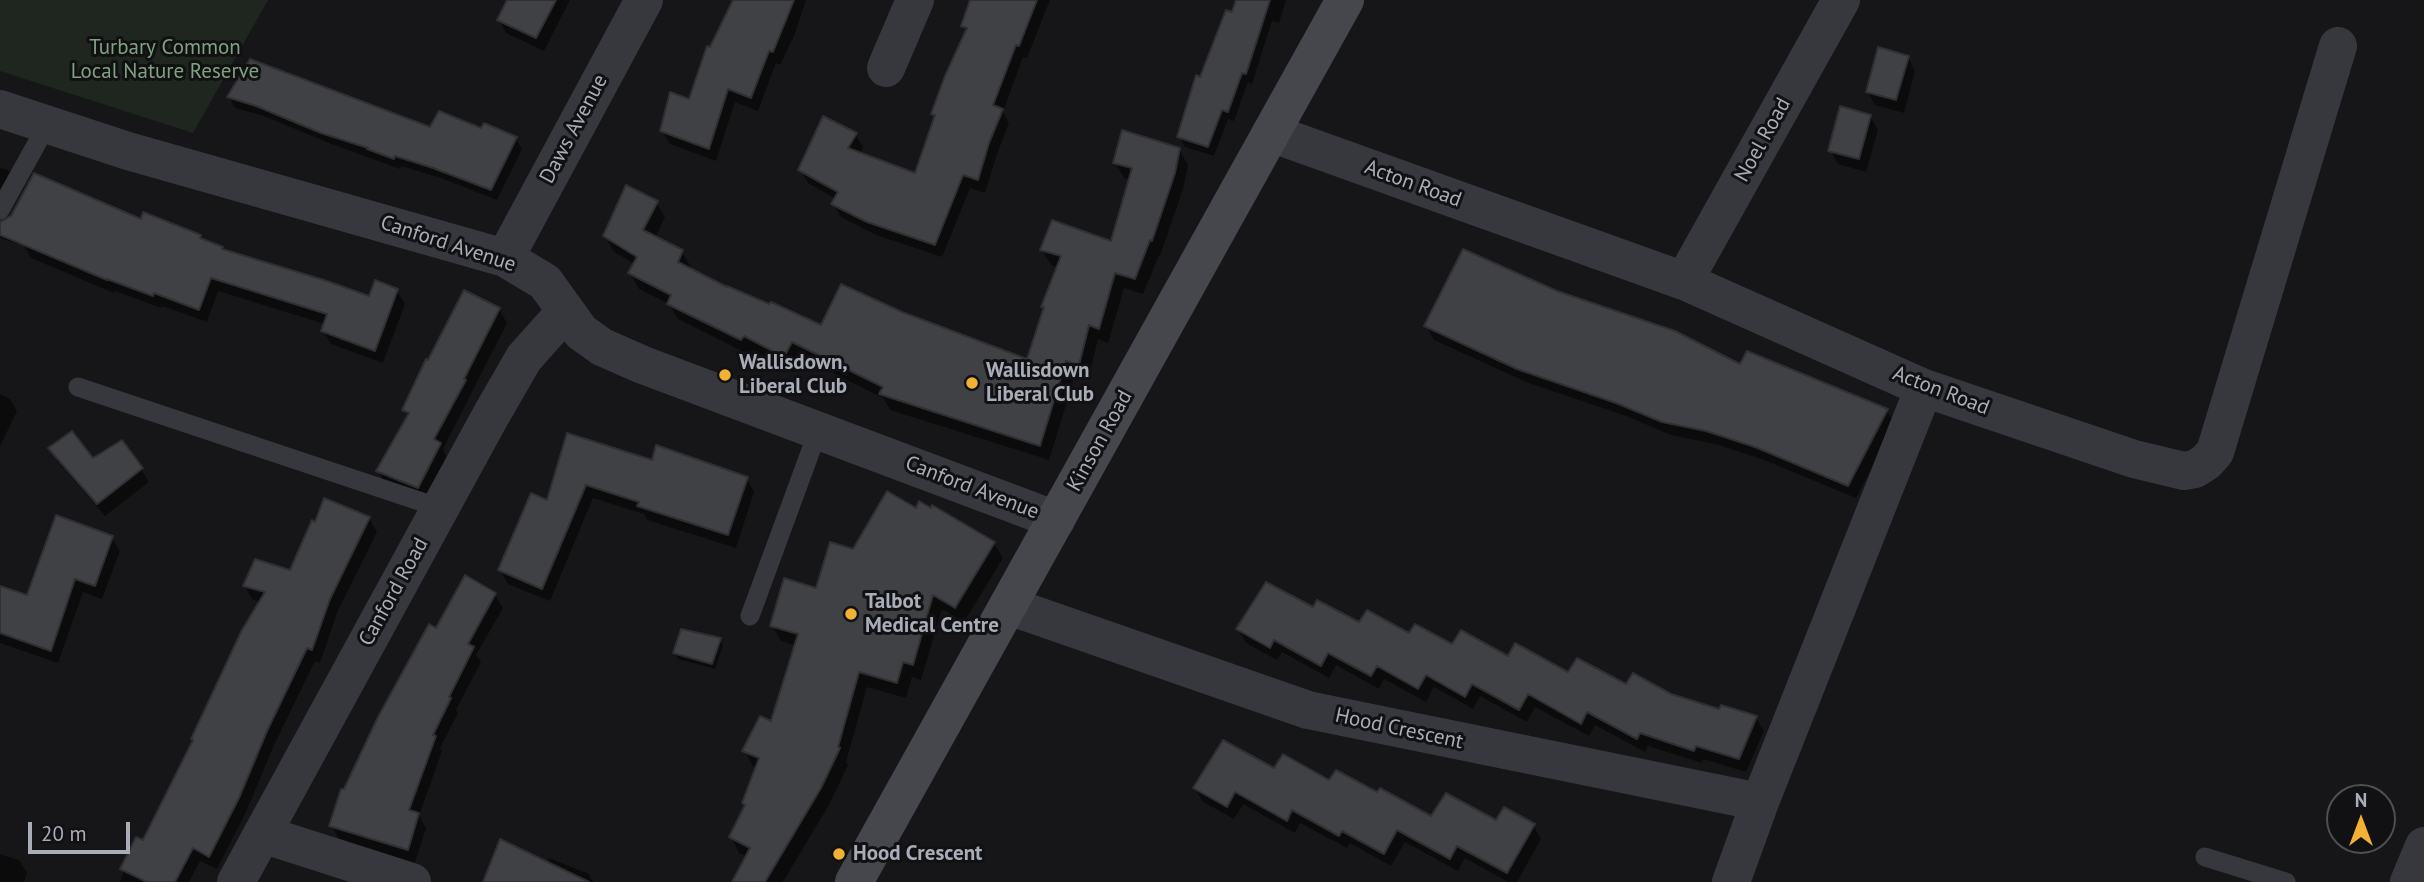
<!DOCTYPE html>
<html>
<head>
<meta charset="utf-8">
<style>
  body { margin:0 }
  #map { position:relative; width:2424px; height:882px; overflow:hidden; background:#161618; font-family:"PT Sans",sans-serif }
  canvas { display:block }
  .north { position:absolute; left:2326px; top:784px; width:70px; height:70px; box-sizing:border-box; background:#111113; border:2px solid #4d4f55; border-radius:50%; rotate:0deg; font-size:19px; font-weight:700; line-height:28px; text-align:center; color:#a8adb8 }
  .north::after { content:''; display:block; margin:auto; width:24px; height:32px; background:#f2b134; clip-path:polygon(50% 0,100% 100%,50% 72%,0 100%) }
  .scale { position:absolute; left:28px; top:822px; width:102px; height:32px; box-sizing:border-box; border:4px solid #a8adb8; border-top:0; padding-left:9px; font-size:21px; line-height:24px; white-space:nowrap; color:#a8adb8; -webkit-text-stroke:5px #111113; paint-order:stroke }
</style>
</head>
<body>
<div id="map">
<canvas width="2424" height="882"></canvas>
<div class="north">N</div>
<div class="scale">20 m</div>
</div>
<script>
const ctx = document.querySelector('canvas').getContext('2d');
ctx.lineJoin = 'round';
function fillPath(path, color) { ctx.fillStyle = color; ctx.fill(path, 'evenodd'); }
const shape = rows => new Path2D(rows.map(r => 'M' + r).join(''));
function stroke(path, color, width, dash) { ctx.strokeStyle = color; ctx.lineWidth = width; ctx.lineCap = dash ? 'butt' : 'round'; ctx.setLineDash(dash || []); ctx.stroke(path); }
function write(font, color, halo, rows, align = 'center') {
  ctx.font = font + ' "PT Sans",sans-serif'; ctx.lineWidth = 6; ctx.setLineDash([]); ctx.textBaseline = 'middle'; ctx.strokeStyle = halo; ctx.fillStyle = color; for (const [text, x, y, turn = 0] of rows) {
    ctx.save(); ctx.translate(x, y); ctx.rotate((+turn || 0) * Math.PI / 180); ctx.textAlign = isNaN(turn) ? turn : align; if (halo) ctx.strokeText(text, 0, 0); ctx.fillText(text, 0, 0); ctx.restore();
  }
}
fillPath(shape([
  [0,0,268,0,193,133,0,71]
]), '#1e261f');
fillPath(shape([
  [509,0,570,0,544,51,506,33,499,20],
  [739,0,806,0,794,36,780,65,776,63,758,111,735,102,716,161,670,144,662,131,690,101,711,49],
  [972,0,1050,0,1027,58,1023,57,1003,112,1009,123,996,157,985,193,970,188,942,257,876,235,841,217,833,204,836,199,808,183,800,170,855,134,863,147,860,154,916,175,936,118,933,113,967,33,963,26],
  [1238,0,1286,0,1279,23,1272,21,1252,84,1248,82,1234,121,1228,119,1214,156,1185,147,1179,136,1201,79],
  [1908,57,1915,71,1904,113,1875,105,1867,91],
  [229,97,431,130,482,130,516,139,522,149,497,200,441,178,401,166,400,169,329,143,264,116,235,108],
  [1870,116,1878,130,1866,172,1838,164,1830,150],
  [1179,149,1188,165,1183,189,1160,256,1159,255,1143,294,1124,288,1108,343,1098,339,1088,380,1075,376,1049,460,890,410,883,398,801,357,793,372,753,350,750,355,678,319,669,304,639,289,630,273,635,264,614,252,605,236,656,202,665,217,655,238,682,252,691,267,690,270,727,290,822,328,901,314,1028,361,1045,310,1043,306,1058,268,1051,265,1042,250,1112,243,1130,180,1124,178,1115,163],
  [0,168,8,170,15,183,0,211],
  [142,221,200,237,202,241,222,248,223,251,370,298,397,291,405,304,383,363,331,344,323,331,325,324,218,291,207,322,162,306,161,308,115,291,114,293,31,258,24,246,0,238,0,224],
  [1556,293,1741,366,1887,411,1895,424,1856,498,1764,460,1715,444,1671,435,1626,416,1526,382,1434,340,1426,326],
  [499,309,507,323,443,449,447,458,426,500,386,484,378,471,409,418,404,410],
  [0,394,10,399,17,411,0,446],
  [568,436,653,462,747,479,754,492,736,548,647,520,644,514,593,498,550,601,508,584,500,570,548,502],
  [50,449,92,460,141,469,149,482,105,516,58,462],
  [916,510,994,543,1003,558,964,622,942,609,921,680,912,677,906,698,867,687,846,762,848,765,830,803,783,882,734,882,748,857,739,853,731,837,746,807,757,768,753,766,744,750,773,723,797,646,781,641,772,626,818,590,854,551],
  [369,518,377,532,337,613,320,663,315,661,274,745,246,812,217,869,200,861,189,882,120,882,124,871,122,869,144,843,261,602,252,599,245,586,291,572],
  [112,538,120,551,102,599,83,592,58,663,0,643,0,587,28,597],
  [465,578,495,595,503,608,476,655,481,662,456,710,458,713,440,748,442,751,419,816,426,828,415,863,339,839,331,825,345,792],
  [1313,609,1360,625,1508,658,1569,674,1670,695,1720,711,1756,718,1764,731,1746,772,1703,759,1702,763,1648,746,1645,752,1595,725,1589,736,1535,707,1527,722,1480,696,1473,709,1434,687,1426,702,1384,679,1379,689,1336,665,1329,678,1282,652,1277,660,1246,643,1238,629],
  [720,640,723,646,715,669,678,659,675,653],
  [1275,770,1378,794,1432,818,1533,825,1541,839,1517,882,1508,882,1465,858,1458,871,1405,842,1391,866,1350,843,1347,848,1300,823,1295,833,1243,804,1234,819,1203,802,1195,788],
  [0,854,19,860,27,873,24,882,0,882],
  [549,858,589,874,593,882,488,882,547,864]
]), '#0007');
const building = shape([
  [507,0,556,0,536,38,497,20,507,0],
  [733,0,794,0,773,52,769,51,751,98,728,89,709,149,660,131,670,92,689,99,707,46,710,47,733,0],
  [970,0,1037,0,1019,46,1016,45,993,105,1003,109,989,143,978,180,963,175,935,245,867,222,831,204,838,192,798,170,823,116,857,133,848,148,915,173,935,115,931,114,945,76,967,28,961,26,970,0],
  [1236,0,1270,0,1246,74,1242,73,1228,112,1222,110,1208,147,1177,137,1196,75,1200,77,1226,10,1232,12,1236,0],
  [1878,47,1909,56,1896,100,1866,92,1878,47],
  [250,59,430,127,439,111,481,128,484,123,517,137,491,190,433,168,395,156,394,159,367,149,368,148,321,133,256,106,227,97,250,59],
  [1840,106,1871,115,1859,159,1828,151,1840,106],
  [1122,130,1180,148,1175,173,1152,241,1150,240,1135,279,1115,273,1099,329,1089,325,1079,365,1066,361,1040,446,879,394,883,387,792,342,784,357,744,336,741,340,667,304,671,295,628,273,637,257,603,236,626,185,658,201,643,230,683,250,678,262,727,287,727,286,769,304,771,302,821,325,841,284,902,312,1027,359,1044,307,1041,307,1061,256,1040,250,1052,220,1111,241,1132,168,1113,163,1122,130],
  [34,173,141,219,143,212,201,235,200,238,223,247,222,249,327,281,369,296,375,280,398,289,375,351,321,331,327,314,211,278,199,310,154,293,153,296,107,279,107,280,0,235,0,222,11,216,34,173],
  [1463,249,1557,291,1675,331,1740,364,1747,351,1888,409,1848,486,1755,447,1706,431,1662,422,1616,403,1517,369,1424,326,1463,249],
  [464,290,500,308,464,379,466,380,434,439,441,443,418,488,376,471,409,413,402,410,426,359,428,360,464,290],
  [72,431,93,458,122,440,143,468,97,504,48,448,72,431],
  [567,433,652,460,656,445,748,477,728,535,637,506,639,502,586,485,542,589,498,570,531,493,547,500,567,433],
  [887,491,916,508,919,501,931,508,932,505,995,542,955,608,933,595,913,665,903,662,897,683,859,672,838,747,840,748,821,788,765,882,732,882,750,848,729,837,745,805,742,803,759,758,742,751,760,716,771,721,798,634,770,626,784,578,816,588,830,542,853,549,887,491],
  [324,498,370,517,330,599,312,650,307,648,267,731,239,798,209,857,193,848,175,882,147,882,120,869,136,837,143,840,193,740,191,739,242,630,265,592,243,586,255,559,290,570,312,520,315,522,324,498],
  [56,515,113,536,95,586,75,579,51,651,0,633,0,586,27,595,56,515],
  [465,575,496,593,468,644,474,647,449,697,451,698,433,735,436,736,409,810,419,813,408,850,329,826,341,789,344,789,378,717,429,624,436,628,465,575],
  [1266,582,1313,607,1317,600,1359,622,1367,610,1409,633,1415,624,1452,644,1461,630,1508,656,1515,643,1568,672,1577,658,1626,684,1633,673,1671,694,1719,709,1721,705,1757,716,1739,759,1696,746,1694,751,1640,733,1637,739,1587,712,1581,724,1528,694,1519,710,1472,684,1465,697,1426,675,1418,689,1377,666,1371,676,1328,653,1321,666,1274,640,1270,648,1236,629,1266,582],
  [681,629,721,638,712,664,673,653,681,629],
  [1223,740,1274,768,1283,754,1329,780,1336,770,1377,792,1380,788,1431,816,1446,793,1496,820,1504,807,1535,824,1507,873,1457,846,1450,859,1397,830,1384,854,1342,831,1339,836,1292,810,1287,821,1235,792,1227,807,1193,788,1223,740],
  [500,839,589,882,483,882,500,839]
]);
fillPath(building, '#404145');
stroke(building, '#303034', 2);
stroke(shape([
  [0,210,47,125],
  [78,387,440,508],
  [750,616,818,431],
  [2205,857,2286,882]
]), '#37383d', 19);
stroke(shape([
  [886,68,915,0],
  [0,109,128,151,505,258,545,282,581,332,602,347,643,365,1056,520],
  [1271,133,1684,281,1924,388,2134,459,2184,471,2195,469,2206,462,2215,452,2338,46],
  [505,258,644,0],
  [1684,281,1841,0],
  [1009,606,1308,710,1760,802],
  [262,834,412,882],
  [236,882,490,417,524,358,566,311],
  [1731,882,1760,802,1924,388],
  [2409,882,2424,846]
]), '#37383d', 38);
stroke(shape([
  [854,882,1345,0]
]), '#45474d', 38);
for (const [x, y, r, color] of [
  [725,375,7,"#f2b134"],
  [972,383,7,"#f2b134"],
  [851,614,7,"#f2b134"],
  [839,854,7,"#f2b134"]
]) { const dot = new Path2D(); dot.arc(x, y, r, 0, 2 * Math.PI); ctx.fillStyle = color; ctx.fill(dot); stroke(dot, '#111113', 2.5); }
write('21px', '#7fa381', '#111113', [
  ["Turbary Common",165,48],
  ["Local Nature Reserve",165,72]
]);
write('21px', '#a8adb8', '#111113', [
  ["Daws Avenue",574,129,-62],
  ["Noel Road",1763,140,-61],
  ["Acton Road",1413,184,20],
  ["Canford Avenue",448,244,18],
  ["Acton Road",1941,391,21],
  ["Kinson Road",1100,441,-61],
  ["Canford Avenue",972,488,21],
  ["Canford Road",394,592,-61],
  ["Hood Crescent",1399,729,12]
]);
write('bold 21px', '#a8adb8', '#111113', [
  ["Wallisdown,",739,363],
  ["Liberal Club",739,387],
  ["Wallisdown",986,371],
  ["Liberal Club",986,395],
  ["Talbot",865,602],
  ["Medical Centre",865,626],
  ["Hood Crescent",853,854]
], 'left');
</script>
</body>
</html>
